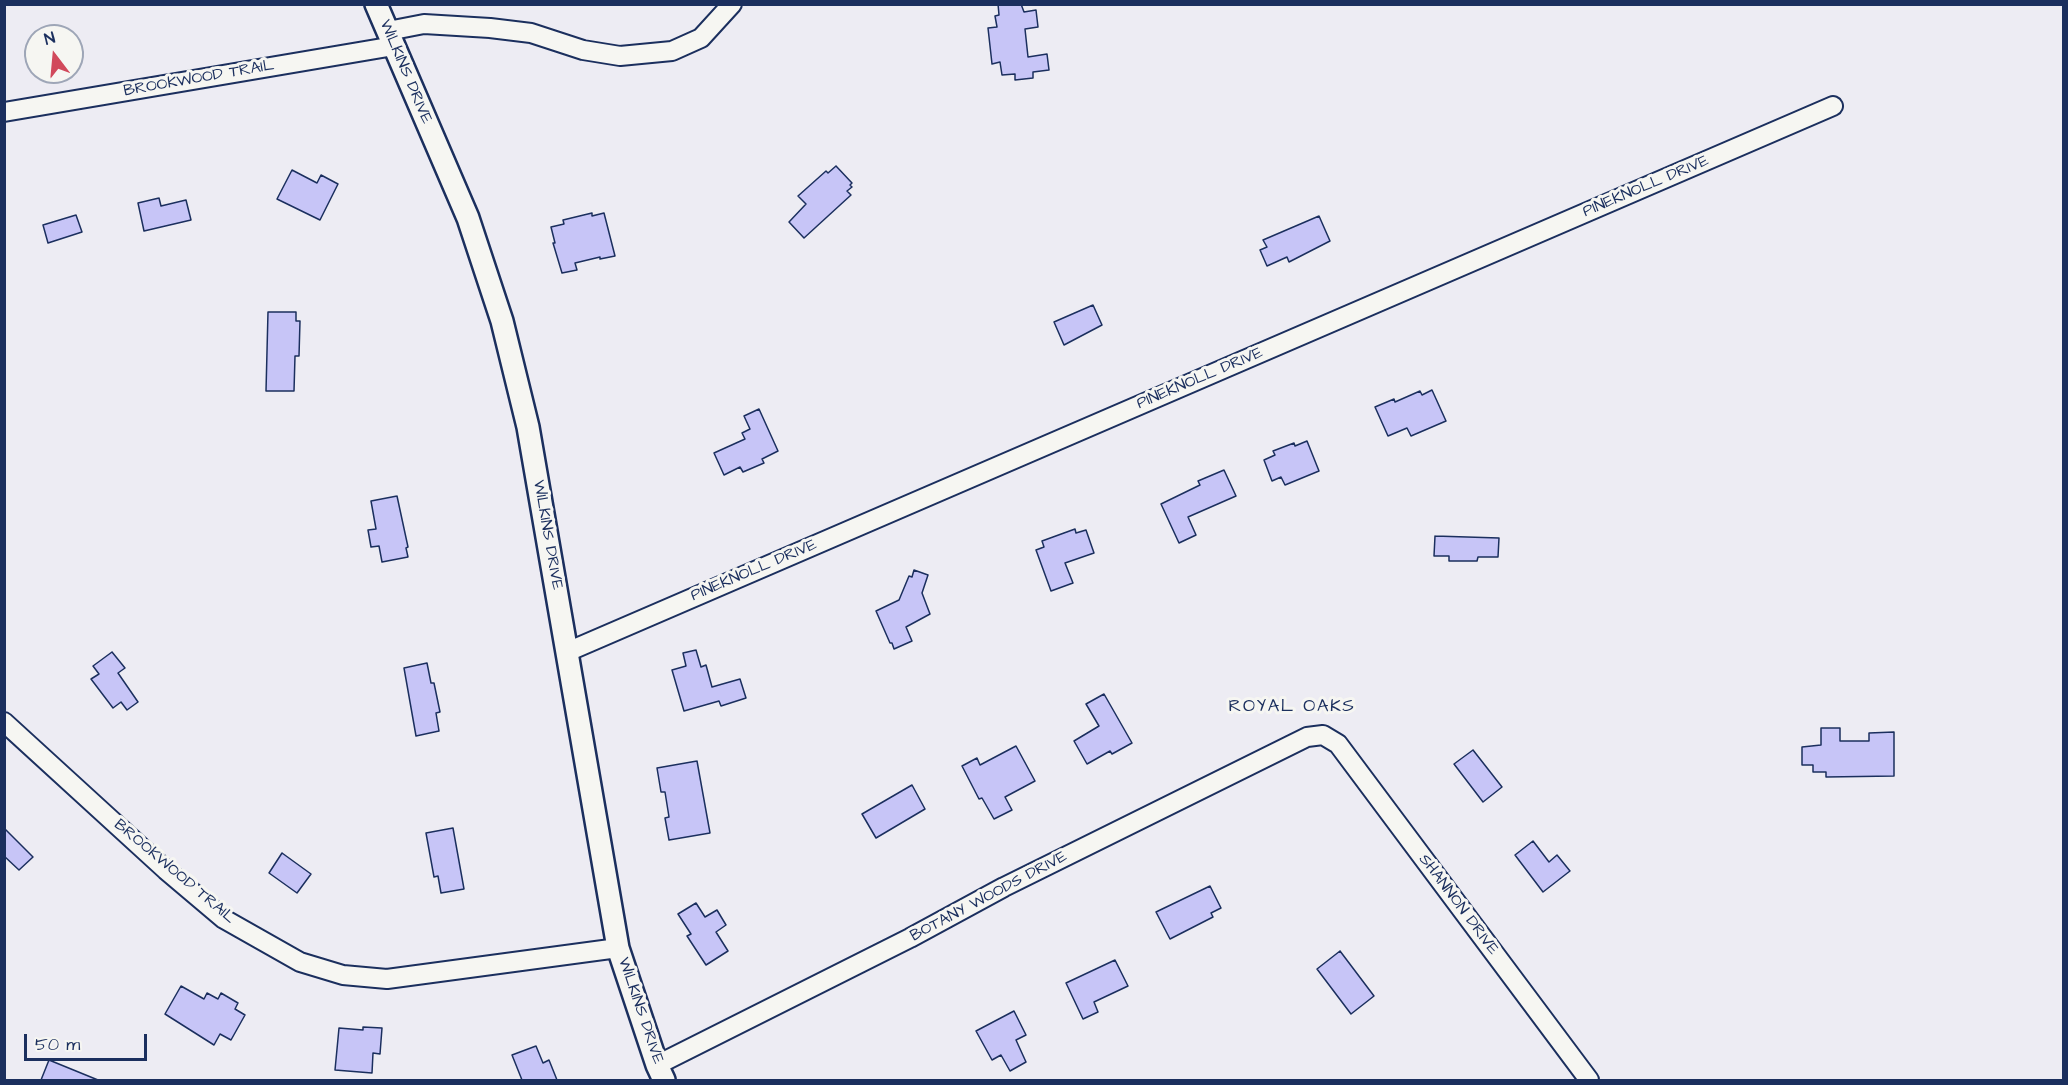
<!DOCTYPE html>
<html>
<head>
<meta charset="utf-8">
<style>
  body { margin:0 }
  #map { position:relative; width:2068px; height:1085px; overflow:hidden; background:#edecf3; font-family:"Architects Daughter",sans-serif }
  canvas { display:block }
  .frame { position:absolute; inset:0; border:6px solid #1b2f5e; pointer-events:none }
  .north { position:absolute; left:24px; top:24px; width:60px; height:60px; box-sizing:border-box; background:#f6f6f2; border:2px solid #9ea6b7; border-radius:50%; rotate:344deg; font-size:16px; font-weight:700; line-height:24px; text-align:center; color:#1b2f5e }
  .north::after { content:''; display:block; margin:auto; width:21px; height:27px; background:#d1495b; clip-path:polygon(50% 0,100% 100%,50% 72%,0 100%) }
  .scale { position:absolute; left:24px; top:1034px; width:123px; height:27px; box-sizing:border-box; border:3px solid #1b2f5e; border-top:0; padding-left:8px; font-size:18px; line-height:21px; white-space:nowrap; color:#1b2f5e; -webkit-text-stroke:4px #f6f6f2; paint-order:stroke }
</style>
</head>
<body>
<div id="map">
<canvas width="2068" height="1085"></canvas>
<div class="frame"></div>
<div class="north">N</div>
<div class="scale">50 m</div>
</div>
<script>
const ctx = document.querySelector('canvas').getContext('2d');
ctx.lineJoin = 'round';
function fillPath(path, color) { ctx.fillStyle = color; ctx.fill(path, 'evenodd'); }
const shape = rows => new Path2D(rows.map(r => 'M' + r).join(''));
function stroke(path, color, width, dash) { ctx.strokeStyle = color; ctx.lineWidth = width; ctx.lineCap = dash ? 'butt' : 'round'; ctx.setLineDash(dash || []); ctx.stroke(path); }
function write(font, color, halo, rows, align = 'center') {
  ctx.font = font + ' "Architects Daughter",sans-serif'; ctx.lineWidth = 6; ctx.setLineDash([]); ctx.textBaseline = 'middle'; ctx.strokeStyle = halo; ctx.fillStyle = color; for (const [text, x, y, turn = 0] of rows) {
    ctx.save(); ctx.translate(x, y); ctx.rotate((+turn || 0) * Math.PI / 180); ctx.textAlign = isNaN(turn) ? turn : align; if (halo) ctx.strokeText(text, 0, 0); ctx.fillText(text, 0, 0); ctx.restore();
  }
}
const building = shape([
  [998,4,1021,4,1024,12,1036,10,1038,27,1025,29,1028,57,1047,54,1049,70,1033,72,1033,78,1015,80,1015,74,1002,75,1000,62,992,64,988,28,997,27,995,16,999,15,998,4],
  [836,166,852,183,850,185,852,187,847,191,851,195,804,238,789,222,806,204,798,196,826,171,828,173,836,166],
  [292,170,317,183,321,175,338,184,320,220,277,199,292,170],
  [159,198,161,206,186,200,191,220,144,231,138,203,159,198],
  [592,213,592,216,604,213,615,256,600,259,600,257,575,263,577,270,562,273,553,243,555,243,551,227,564,224,563,220,592,213],
  [76,215,82,232,48,243,43,225,76,215],
  [1319,216,1330,241,1289,262,1287,257,1267,266,1260,250,1267,247,1263,240,1319,216],
  [1093,305,1102,325,1064,345,1054,322,1093,305],
  [268,312,296,312,296,321,300,321,299,356,295,356,294,391,266,391,268,312],
  [1432,390,1446,421,1411,436,1407,428,1388,436,1375,407,1394,399,1395,402,1420,391,1422,395,1432,390],
  [759,409,778,451,762,459,764,463,743,472,740,467,724,475,714,453,745,439,742,433,750,429,744,416,759,409],
  [1307,441,1319,471,1285,485,1281,477,1272,481,1264,460,1275,455,1273,451,1294,443,1295,446,1307,441],
  [1224,470,1236,496,1188,517,1196,535,1179,543,1161,504,1200,485,1198,481,1224,470],
  [397,496,408,547,406,548,408,557,382,562,379,546,371,547,368,530,376,529,371,501,397,496],
  [1075,529,1076,533,1086,530,1094,553,1065,563,1073,583,1051,591,1036,550,1044,547,1042,541,1075,529],
  [1435,536,1499,538,1498,557,1478,557,1477,561,1449,561,1449,556,1434,556,1435,536],
  [914,570,928,575,922,593,930,614,906,627,912,641,894,649,892,643,890,643,876,611,899,600,909,576,912,577,914,570],
  [696,650,701,667,706,665,712,687,740,679,746,698,721,706,719,701,684,711,672,670,686,666,683,653,696,650],
  [112,652,125,668,118,673,138,702,127,710,121,702,113,708,91,679,99,674,93,666,112,652],
  [427,663,431,683,434,683,440,712,436,713,439,731,416,736,404,668,427,663],
  [1104,694,1132,743,1112,754,1110,751,1087,764,1074,741,1099,726,1086,704,1104,694],
  [1821,728,1840,728,1840,741,1869,741,1869,733,1894,732,1894,776,1826,777,1826,772,1813,772,1813,765,1802,765,1802,747,1821,745,1821,728],
  [1016,746,1035,781,1005,797,1012,810,994,819,982,798,979,799,962,766,977,758,980,765,1016,746],
  [1473,750,1502,787,1483,802,1454,764,1473,750],
  [697,761,710,833,669,840,665,818,669,817,665,792,661,792,657,768,697,761],
  [912,785,925,809,876,838,862,814,912,785],
  [4,828,33,857,19,870,4,856,4,828],
  [453,828,464,889,441,893,438,876,434,877,426,833,453,828],
  [1533,841,1549,862,1557,855,1570,871,1543,892,1515,855,1533,841],
  [282,853,311,874,297,893,269,873,282,853],
  [1210,886,1221,908,1211,913,1213,917,1170,939,1156,912,1210,886],
  [696,903,705,917,717,910,726,925,716,932,728,951,706,965,687,936,691,934,678,914,696,903],
  [1340,951,1374,996,1351,1014,1317,969,1340,951],
  [1115,960,1128,986,1094,1002,1098,1012,1083,1019,1066,983,1115,960],
  [181,986,204,999,207,993,218,999,221,993,238,1003,235,1009,245,1015,231,1040,220,1034,214,1045,165,1014,181,986],
  [1014,1011,1026,1035,1016,1040,1026,1062,1010,1071,1001,1055,992,1060,976,1031,1014,1011],
  [363,1027,382,1028,380,1054,373,1053,372,1073,335,1070,339,1028,363,1030,363,1027],
  [536,1046,543,1063,549,1060,557,1080,522,1080,512,1055,536,1046],
  [49,1060,98,1080,41,1080,49,1060]
]);
fillPath(building, '#c7c5f7');
stroke(building, '#1b2f5e', 1.5);
const minor = shape([
  [388,31,424,24,490,28,531,33,583,50,620,56,672,51,701,38,732,4],
  [4,112,394,46],
  [567,652,1833,106],
  [4,722,166,870,224,919,300,962,343,975,387,979,618,948],
  [657,1065,910,938,1004,887,1307,737,1323,735,1338,744,1589,1080]
]);
const tertiary = shape([
  [376,4,468,218,502,321,528,427,618,948,657,1065,664,1080]
]);
stroke(minor, '#1b2f5e', 22);
stroke(tertiary, '#1b2f5e', 26);
stroke(minor, '#f6f6f2', 18);
stroke(tertiary, '#f6f6f2', 21);
write('16px', '#1b2f5e', '#f6f6f2', [
  ["WILKINS DRIVE",405,72,67],
  ["BROOKWOOD TRAIL",199,79,-10],
  ["PINEKNOLL DRIVE",1646,187,-23],
  ["PINEKNOLL DRIVE",1200,379,-23],
  ["WILKINS DRIVE",547,535,80],
  ["PINEKNOLL DRIVE",754,571,-23],
  ["BROOKWOOD TRAIL",174,872,40],
  ["BOTANY WOODS DRIVE",989,897,-28],
  ["SHANNON DRIVE",1458,905,53],
  ["WILKINS DRIVE",640,1011,71]
]);
ctx.letterSpacing = '1.5px';
write('18px', '#1b2f5e', '#f6f6f2', [
  ["ROYAL OAKS",1292,707]
]);
ctx.letterSpacing = '0px';
</script>
</body>
</html>
